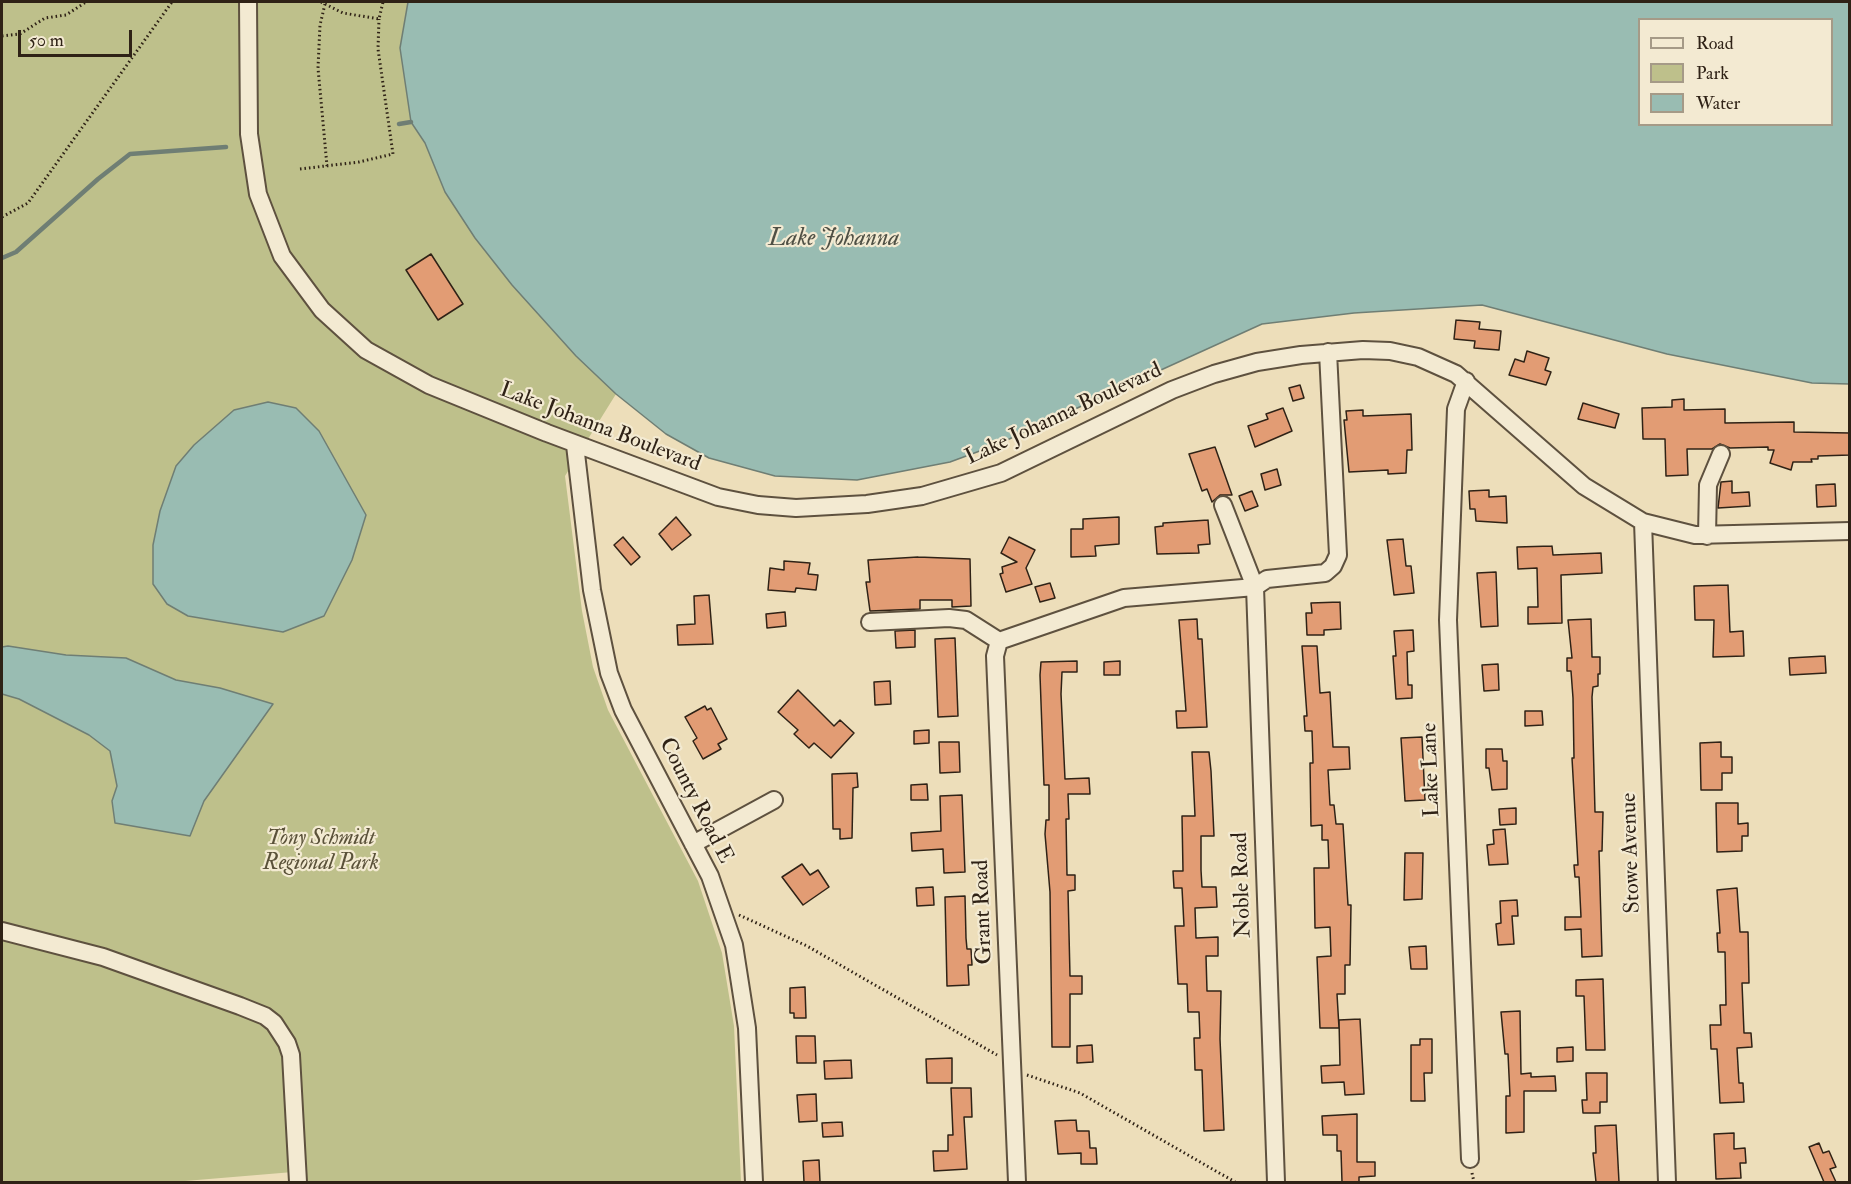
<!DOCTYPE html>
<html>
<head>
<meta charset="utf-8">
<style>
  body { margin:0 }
  #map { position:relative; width:1851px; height:1184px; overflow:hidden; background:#eddeba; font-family:"IM FELL Double Pica",serif }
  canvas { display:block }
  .frame { position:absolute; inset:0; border:3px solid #2f2216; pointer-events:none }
  .legend { position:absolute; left:1638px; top:18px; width:195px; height:108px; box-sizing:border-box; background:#f3ead2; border:2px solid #a59a87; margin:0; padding:8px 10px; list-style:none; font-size:18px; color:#2f2216 }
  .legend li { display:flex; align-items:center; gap:12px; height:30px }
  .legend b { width:30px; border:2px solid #a59a87 }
  .scale { position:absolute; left:18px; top:30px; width:114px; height:27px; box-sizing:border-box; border:3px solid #2f2216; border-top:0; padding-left:8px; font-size:18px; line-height:21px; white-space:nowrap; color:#2f2216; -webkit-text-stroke:4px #f3ead2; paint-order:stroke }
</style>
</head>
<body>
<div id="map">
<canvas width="1851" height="1184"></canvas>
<div class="frame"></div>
<ul class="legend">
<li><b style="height:8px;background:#f3ead2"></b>Road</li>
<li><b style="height:16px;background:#bec08b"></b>Park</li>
<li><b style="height:16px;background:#99bcb2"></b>Water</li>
</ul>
<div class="scale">50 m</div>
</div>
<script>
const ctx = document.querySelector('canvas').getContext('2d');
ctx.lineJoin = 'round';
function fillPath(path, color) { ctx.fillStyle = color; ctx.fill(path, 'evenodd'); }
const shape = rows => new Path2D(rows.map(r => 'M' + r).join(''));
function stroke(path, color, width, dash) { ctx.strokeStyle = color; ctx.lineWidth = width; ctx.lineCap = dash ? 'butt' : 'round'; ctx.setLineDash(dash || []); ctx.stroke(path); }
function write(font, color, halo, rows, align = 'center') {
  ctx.font = font + ' "IM FELL Double Pica",serif'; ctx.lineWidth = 4.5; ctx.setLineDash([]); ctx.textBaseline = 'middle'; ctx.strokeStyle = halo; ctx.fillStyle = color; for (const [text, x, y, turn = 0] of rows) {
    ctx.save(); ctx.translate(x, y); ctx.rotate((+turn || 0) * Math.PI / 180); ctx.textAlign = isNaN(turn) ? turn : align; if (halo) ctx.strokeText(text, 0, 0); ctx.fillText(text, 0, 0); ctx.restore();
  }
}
fillPath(shape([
  [2,2,408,2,400,48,411,122,425,143,445,192,551,329,616,394,565,476,582,611,593,667,608,710,698,881,722,953,734,1026,741,1182,306,1182,305,1171,173,1182,2,1182]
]), '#bec08b');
const water = shape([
  [408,2,1849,2,1849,384,1812,383,1667,354,1482,305,1354,313,1262,324,996,445,950,462,857,480,775,476,709,458,666,434,616,394,576,356,512,285,475,238,445,192,425,143,411,122,400,48,408,2],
  [1640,20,1832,20,1832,124,1640,124,1640,20],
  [268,402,296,408,319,431,366,515,352,560,324,616,283,632,188,616,167,604,153,584,153,545,160,511,176,466,194,445,234,410,268,402],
  [8,646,66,655,126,658,176,680,220,688,273,704,204,801,190,836,115,823,112,801,117,786,110,751,89,735,19,699,2,694,2,647,8,646]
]);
fillPath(water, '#99bcb2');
stroke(water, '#6f7e74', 1.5);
stroke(shape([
  [399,124,411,122],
  [2,258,16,252,98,179,130,154,226,147]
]), '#6f7e74', 4.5);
const building = shape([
  [431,254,463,304,438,320,406,270,431,254],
  [1456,320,1480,322,1479,329,1501,331,1499,350,1474,348,1475,341,1454,339,1456,320],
  [1527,351,1549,358,1545,370,1551,372,1546,385,1509,375,1515,359,1524,362,1527,351],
  [1300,385,1304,398,1293,401,1289,388,1300,385],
  [1684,399,1684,410,1725,409,1725,423,1794,422,1794,432,1850,433,1850,455,1818,456,1818,459,1811,459,1812,462,1793,462,1791,470,1770,463,1774,450,1768,450,1768,447,1730,448,1720,444,1712,449,1687,449,1688,475,1666,476,1665,439,1643,439,1642,408,1672,407,1672,400,1684,399],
  [1583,403,1619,414,1615,428,1578,419,1583,403],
  [1283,408,1292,431,1255,447,1248,426,1268,419,1266,414,1283,408],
  [1363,410,1363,416,1411,414,1412,450,1407,450,1406,473,1388,474,1388,470,1349,472,1344,420,1347,420,1346,411,1363,410],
  [1215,447,1232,495,1220,495,1212,502,1207,489,1202,491,1189,454,1215,447],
  [1277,469,1281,485,1265,490,1261,474,1277,469],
  [1732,481,1732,493,1749,492,1750,506,1718,508,1721,482,1732,481],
  [1835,484,1836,506,1817,507,1816,485,1835,484],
  [1489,490,1489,497,1506,496,1507,523,1476,521,1475,509,1470,509,1469,491,1489,490],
  [1252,491,1258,506,1245,511,1239,496,1252,491],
  [676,517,691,535,672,550,659,534,676,517],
  [1119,517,1119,544,1095,546,1096,556,1071,557,1071,529,1083,529,1083,519,1119,517],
  [1208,520,1210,544,1198,545,1199,553,1157,554,1155,527,1163,526,1163,523,1208,520],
  [623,537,640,557,631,565,614,545,623,537],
  [1009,537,1035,550,1026,568,1032,584,1006,592,1000,574,1003,573,1002,567,1017,562,1001,553,1009,537],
  [1403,539,1406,566,1411,566,1414,593,1394,595,1387,540,1403,539],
  [1552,546,1553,555,1601,553,1602,573,1561,575,1562,623,1528,624,1528,607,1538,607,1537,568,1518,569,1517,547,1552,546],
  [918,557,970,559,971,606,952,607,952,600,920,600,920,609,870,611,866,582,870,582,868,560,918,557],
  [784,561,810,563,808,574,818,575,816,590,796,588,795,592,768,590,770,568,784,570,784,561],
  [1496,572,1498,626,1481,627,1477,573,1496,572],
  [1050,583,1055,598,1040,602,1035,587,1050,583],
  [1728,585,1730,632,1743,631,1744,656,1713,657,1714,620,1695,620,1694,586,1728,585],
  [709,595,713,644,678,645,677,625,695,624,694,596,709,595],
  [1340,602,1341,629,1324,630,1324,635,1307,635,1306,613,1312,613,1311,603,1340,602],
  [785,612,786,626,767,628,766,614,785,612],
  [1197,619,1198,639,1202,639,1207,727,1177,728,1176,711,1186,711,1179,620,1197,619],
  [1591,619,1592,657,1600,657,1600,674,1598,674,1598,686,1593,687,1592,697,1595,812,1603,812,1602,851,1599,851,1602,956,1582,957,1581,929,1565,930,1565,917,1581,917,1579,877,1575,877,1574,865,1578,865,1572,758,1574,758,1573,698,1571,671,1567,671,1567,658,1572,658,1568,620,1591,619],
  [915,630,915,647,896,648,895,631,915,630],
  [1413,630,1414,651,1407,652,1408,685,1412,685,1412,698,1396,699,1393,656,1396,656,1394,631,1413,630],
  [955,638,958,716,938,717,935,639,955,638],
  [1302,646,1317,646,1320,693,1330,692,1333,747,1349,747,1350,769,1328,770,1330,805,1334,805,1336,824,1343,824,1348,905,1351,905,1350,965,1345,965,1345,994,1337,994,1339,1028,1320,1028,1317,957,1331,956,1330,927,1315,928,1314,868,1329,868,1328,840,1322,840,1322,825,1311,826,1310,763,1313,763,1312,731,1305,731,1304,716,1307,716,1302,646],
  [1825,656,1826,673,1790,675,1789,658,1825,656],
  [1077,661,1077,672,1062,672,1061,694,1065,779,1089,778,1090,794,1068,794,1069,819,1066,819,1067,875,1075,875,1075,890,1068,891,1070,976,1082,976,1082,994,1070,994,1070,1047,1052,1047,1050,892,1045,834,1046,820,1049,820,1049,785,1044,785,1040,675,1041,662,1077,661],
  [1120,661,1120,675,1104,675,1104,662,1120,661],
  [1498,664,1499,690,1484,691,1482,665,1498,664],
  [890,681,891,704,875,705,874,682,890,681],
  [798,690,834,726,840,720,854,733,831,758,814,743,809,748,794,734,798,730,778,712,798,690],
  [705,706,707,710,711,708,727,739,718,744,721,749,703,759,693,741,697,738,685,717,705,706],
  [1525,711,1542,711,1543,725,1525,726,1525,711],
  [929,730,929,743,914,744,914,731,929,730],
  [1422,737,1425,800,1405,801,1401,738,1422,737],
  [939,742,959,742,960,772,940,773,939,742],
  [1721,742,1721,757,1732,757,1732,773,1722,773,1722,790,1701,790,1700,743,1721,742],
  [1486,749,1502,749,1503,761,1507,761,1507,789,1492,790,1489,768,1486,768,1486,749],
  [1192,752,1209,752,1211,771,1214,836,1201,836,1201,870,1202,887,1216,887,1217,907,1195,908,1196,938,1218,937,1218,956,1206,956,1207,991,1221,991,1220,1039,1224,1130,1204,1131,1202,1070,1195,1070,1194,1038,1200,1038,1199,1012,1188,1012,1187,984,1178,984,1175,926,1184,926,1182,888,1174,888,1173,871,1183,871,1182,816,1195,816,1192,752],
  [857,773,858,787,853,788,852,838,840,839,840,829,833,829,832,774,857,773],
  [927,784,928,800,911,800,911,785,927,784],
  [962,795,965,872,944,873,943,849,912,851,911,833,941,831,940,796,962,795],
  [1716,803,1738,803,1738,824,1748,823,1748,836,1742,836,1742,851,1717,852,1716,803],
  [1516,808,1516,824,1500,825,1499,809,1516,808],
  [1505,829,1508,864,1489,865,1487,845,1494,844,1493,830,1505,829],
  [1405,853,1423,853,1422,899,1404,900,1405,853],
  [802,864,810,875,818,870,829,887,803,905,782,877,802,864],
  [933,887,934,905,917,906,916,888,933,887],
  [1737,888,1740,932,1748,932,1749,983,1742,983,1744,1033,1751,1033,1752,1047,1737,1048,1739,1083,1743,1083,1744,1102,1720,1103,1717,1049,1711,1049,1710,1025,1721,1025,1720,1005,1726,1005,1725,952,1718,952,1717,933,1720,933,1717,890,1737,888],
  [965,896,966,938,967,949,971,949,972,965,968,965,969,985,947,986,945,897,965,896],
  [1517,900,1518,916,1512,916,1514,944,1498,945,1496,924,1501,923,1500,901,1517,900],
  [1426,946,1427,969,1411,969,1409,947,1426,946],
  [1603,979,1605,1050,1586,1050,1584,996,1576,996,1576,980,1603,979],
  [805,987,806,1018,794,1018,794,1013,790,1013,790,988,805,987],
  [1520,1011,1521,1074,1531,1073,1531,1077,1555,1076,1556,1091,1524,1091,1524,1132,1506,1133,1506,1096,1510,1096,1508,1054,1505,1054,1501,1012,1520,1011],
  [1360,1019,1364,1094,1345,1095,1344,1082,1322,1083,1321,1066,1340,1065,1339,1020,1360,1019],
  [796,1036,815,1036,816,1063,797,1063,796,1036],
  [1420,1039,1432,1039,1432,1073,1424,1073,1425,1101,1411,1101,1411,1045,1420,1045,1420,1039],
  [1092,1045,1093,1062,1077,1063,1077,1046,1092,1045],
  [1573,1047,1573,1061,1557,1062,1557,1048,1573,1047],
  [952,1058,952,1083,927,1083,926,1059,952,1058],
  [851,1060,852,1078,825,1079,824,1061,851,1060],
  [1586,1073,1607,1073,1607,1102,1600,1102,1600,1113,1583,1113,1582,1100,1587,1100,1586,1073],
  [951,1088,971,1088,972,1117,964,1117,967,1169,934,1171,933,1151,948,1151,948,1135,953,1135,951,1088],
  [816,1094,817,1121,799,1122,797,1095,816,1094],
  [1357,1114,1357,1162,1375,1162,1375,1176,1359,1177,1359,1182,1342,1182,1341,1151,1337,1151,1337,1135,1323,1135,1322,1116,1357,1114],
  [1076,1120,1077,1131,1089,1131,1090,1148,1096,1148,1097,1164,1081,1164,1081,1153,1058,1154,1055,1121,1076,1120],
  [842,1122,843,1136,823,1137,822,1123,842,1122],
  [1616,1125,1619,1182,1596,1182,1593,1153,1596,1153,1595,1126,1616,1125],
  [1734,1133,1734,1149,1745,1148,1746,1163,1740,1163,1741,1178,1716,1179,1714,1134,1734,1133],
  [1819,1143,1823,1153,1829,1151,1836,1167,1830,1169,1836,1182,1824,1182,1809,1147,1819,1143],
  [819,1160,820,1182,804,1182,803,1161,819,1160]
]);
fillPath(building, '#e29c74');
stroke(building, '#2f2216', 1.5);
const minor = shape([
  [248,2,249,134,258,194,282,256,322,310,366,350,429,385,547,433,718,497,758,505,796,508,867,504,922,496,1001,473,1172,390,1214,374,1257,362,1301,355,1363,350,1390,351,1418,357,1456,374,1584,486,1643,522,1695,535,1850,531],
  [1466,381,1456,409,1448,620,1470,1159],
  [575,445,592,590,609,673,623,710,710,876,734,945,747,1028,754,1182],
  [1223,505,1255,587,1276,1182],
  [1643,522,1667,1182],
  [1707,536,1708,485,1721,454],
  [870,622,949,618,966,620,999,641],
  [999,641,1124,598,1255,587,1267,579,1325,573,1333,566,1338,555,1328,352],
  [999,641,995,656,1017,1182],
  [693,844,774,800],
  [2,931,103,957,240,1006,265,1016,274,1023,287,1043,291,1055,298,1182]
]);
stroke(minor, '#5e513f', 20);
stroke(shape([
  [321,2,343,13,379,19,383,2],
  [325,4,320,25,318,68,327,166],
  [2,36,20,34,45,18,66,15,86,2],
  [300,169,359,162,393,154,378,49,379,19],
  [2,217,28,203,172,2],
  [739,915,807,946,997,1055],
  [1027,1075,1080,1093,1235,1182],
  [1472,1173,1474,1182]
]), '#2f2216', 3, [1.5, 3]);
stroke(minor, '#f3ead2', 16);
write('22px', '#2f2216', '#f3ead2', [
  ["Lake Johanna Boulevard",1064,415,-25],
  ["Lake Johanna Boulevard",600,428,21],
  ["Lake Lane",1432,770,-92],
  ["County Road E",695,801,63],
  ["Stowe Avenue",1632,853,-92],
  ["Noble Road",1243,885,-92],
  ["Grant Road",984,912,-92]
]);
write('italic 22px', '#5a5139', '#f3ead2', [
  ["Tony Schmidt",321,839],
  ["Regional Park",321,864]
]);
write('italic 24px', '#4f5045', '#f3ead2', [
  ["Lake Johanna",834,240]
]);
</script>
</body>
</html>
